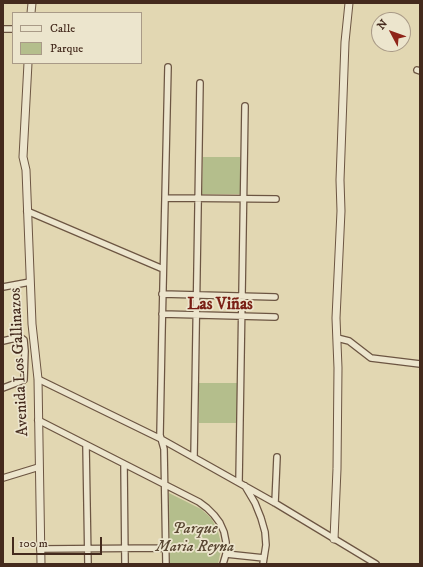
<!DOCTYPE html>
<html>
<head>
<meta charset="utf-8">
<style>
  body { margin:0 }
  #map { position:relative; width:423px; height:567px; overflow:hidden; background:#e2d7b2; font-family:"IM FELL DW Pica",serif }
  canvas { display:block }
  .frame { position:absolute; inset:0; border:4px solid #442a1d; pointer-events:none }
  .legend { position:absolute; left:12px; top:12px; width:130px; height:52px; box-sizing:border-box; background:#ece5cd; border:1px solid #a99a87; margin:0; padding:5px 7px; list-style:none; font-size:12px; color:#442a1d }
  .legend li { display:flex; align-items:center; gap:8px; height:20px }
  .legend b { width:20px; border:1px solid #a99a87 }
  .north { position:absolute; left:371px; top:12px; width:40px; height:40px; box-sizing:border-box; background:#ece5cd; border:1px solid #a99a87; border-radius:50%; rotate:311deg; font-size:11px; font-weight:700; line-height:16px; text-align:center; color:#442a1d }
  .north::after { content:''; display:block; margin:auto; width:14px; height:18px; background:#8f2418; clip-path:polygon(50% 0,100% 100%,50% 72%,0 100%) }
  .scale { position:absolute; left:12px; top:537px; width:90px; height:18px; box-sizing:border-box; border:2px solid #442a1d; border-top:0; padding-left:5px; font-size:12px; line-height:14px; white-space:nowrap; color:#442a1d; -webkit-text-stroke:3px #ece5cd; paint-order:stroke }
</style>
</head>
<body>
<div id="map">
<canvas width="423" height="567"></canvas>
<div class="frame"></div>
<ul class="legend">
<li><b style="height:5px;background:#ece5cd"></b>Calle</li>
<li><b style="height:11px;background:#b4be8c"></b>Parque</li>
</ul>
<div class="north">N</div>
<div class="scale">100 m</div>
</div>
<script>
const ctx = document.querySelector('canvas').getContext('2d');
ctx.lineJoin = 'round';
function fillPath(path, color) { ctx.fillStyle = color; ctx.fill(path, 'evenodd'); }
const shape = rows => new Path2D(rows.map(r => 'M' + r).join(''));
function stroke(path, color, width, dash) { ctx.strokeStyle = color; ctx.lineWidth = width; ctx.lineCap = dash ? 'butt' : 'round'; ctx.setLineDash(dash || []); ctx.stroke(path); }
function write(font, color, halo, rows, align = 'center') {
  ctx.font = font + ' "IM FELL DW Pica",serif'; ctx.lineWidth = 3.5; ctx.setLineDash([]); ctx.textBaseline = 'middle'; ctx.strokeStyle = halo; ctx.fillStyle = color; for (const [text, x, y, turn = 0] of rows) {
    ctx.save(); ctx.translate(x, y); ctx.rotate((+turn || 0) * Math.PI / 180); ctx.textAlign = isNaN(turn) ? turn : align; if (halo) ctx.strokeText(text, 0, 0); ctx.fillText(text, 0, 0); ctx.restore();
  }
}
fillPath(shape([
  [203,157,240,157,240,194,202,194],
  [199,383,238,383,237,423,199,423],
  [169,493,201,509,211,518,217,528,220,539,221,550,218,564,170,564]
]), '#b4be8c');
const minor = shape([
  [3,29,13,29],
  [417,70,420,71],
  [165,198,276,199],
  [27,211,163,269],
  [3,287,30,282],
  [162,294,275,297],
  [162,314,275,317],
  [337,338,349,341,371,358,420,364],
  [3,341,20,337,24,340,25,351,24,380,3,388],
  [38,379,161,439,275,503,376,564],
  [38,420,199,502,207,508,214,515,220,523,224,532,226,542,226,554,223,564],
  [86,445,88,564],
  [194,457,200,83],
  [124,464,125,564],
  [3,478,39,467],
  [239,482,245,106],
  [245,486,255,503,261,518,265,532,266,545,263,564],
  [275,503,277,457],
  [40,549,166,548],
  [226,554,264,558],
  [166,564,164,449,160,435,162,331,168,67]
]);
const tertiary = shape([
  [31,13,32,3],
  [28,63,23,157,26,170,32,324,38,379,41,564],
  [334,539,337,469,338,368,336,318,341,211,340,180,345,42,349,3]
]);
stroke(minor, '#6c5542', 8);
stroke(tertiary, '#6c5542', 9);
stroke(minor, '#ece5cd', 5.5);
stroke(tertiary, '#ece5cd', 7);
write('16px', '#442a1d', '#ece5cd', [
  ["Avenida Los Gallinazos",20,362,-93]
]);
write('italic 16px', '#5a4833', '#ece5cd', [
  ["Parque",195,530],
  ["Maria Reyna",195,548]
]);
write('bold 17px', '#7a1f14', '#ece5cd', [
  ["Las Viñas",220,305]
]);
</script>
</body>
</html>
